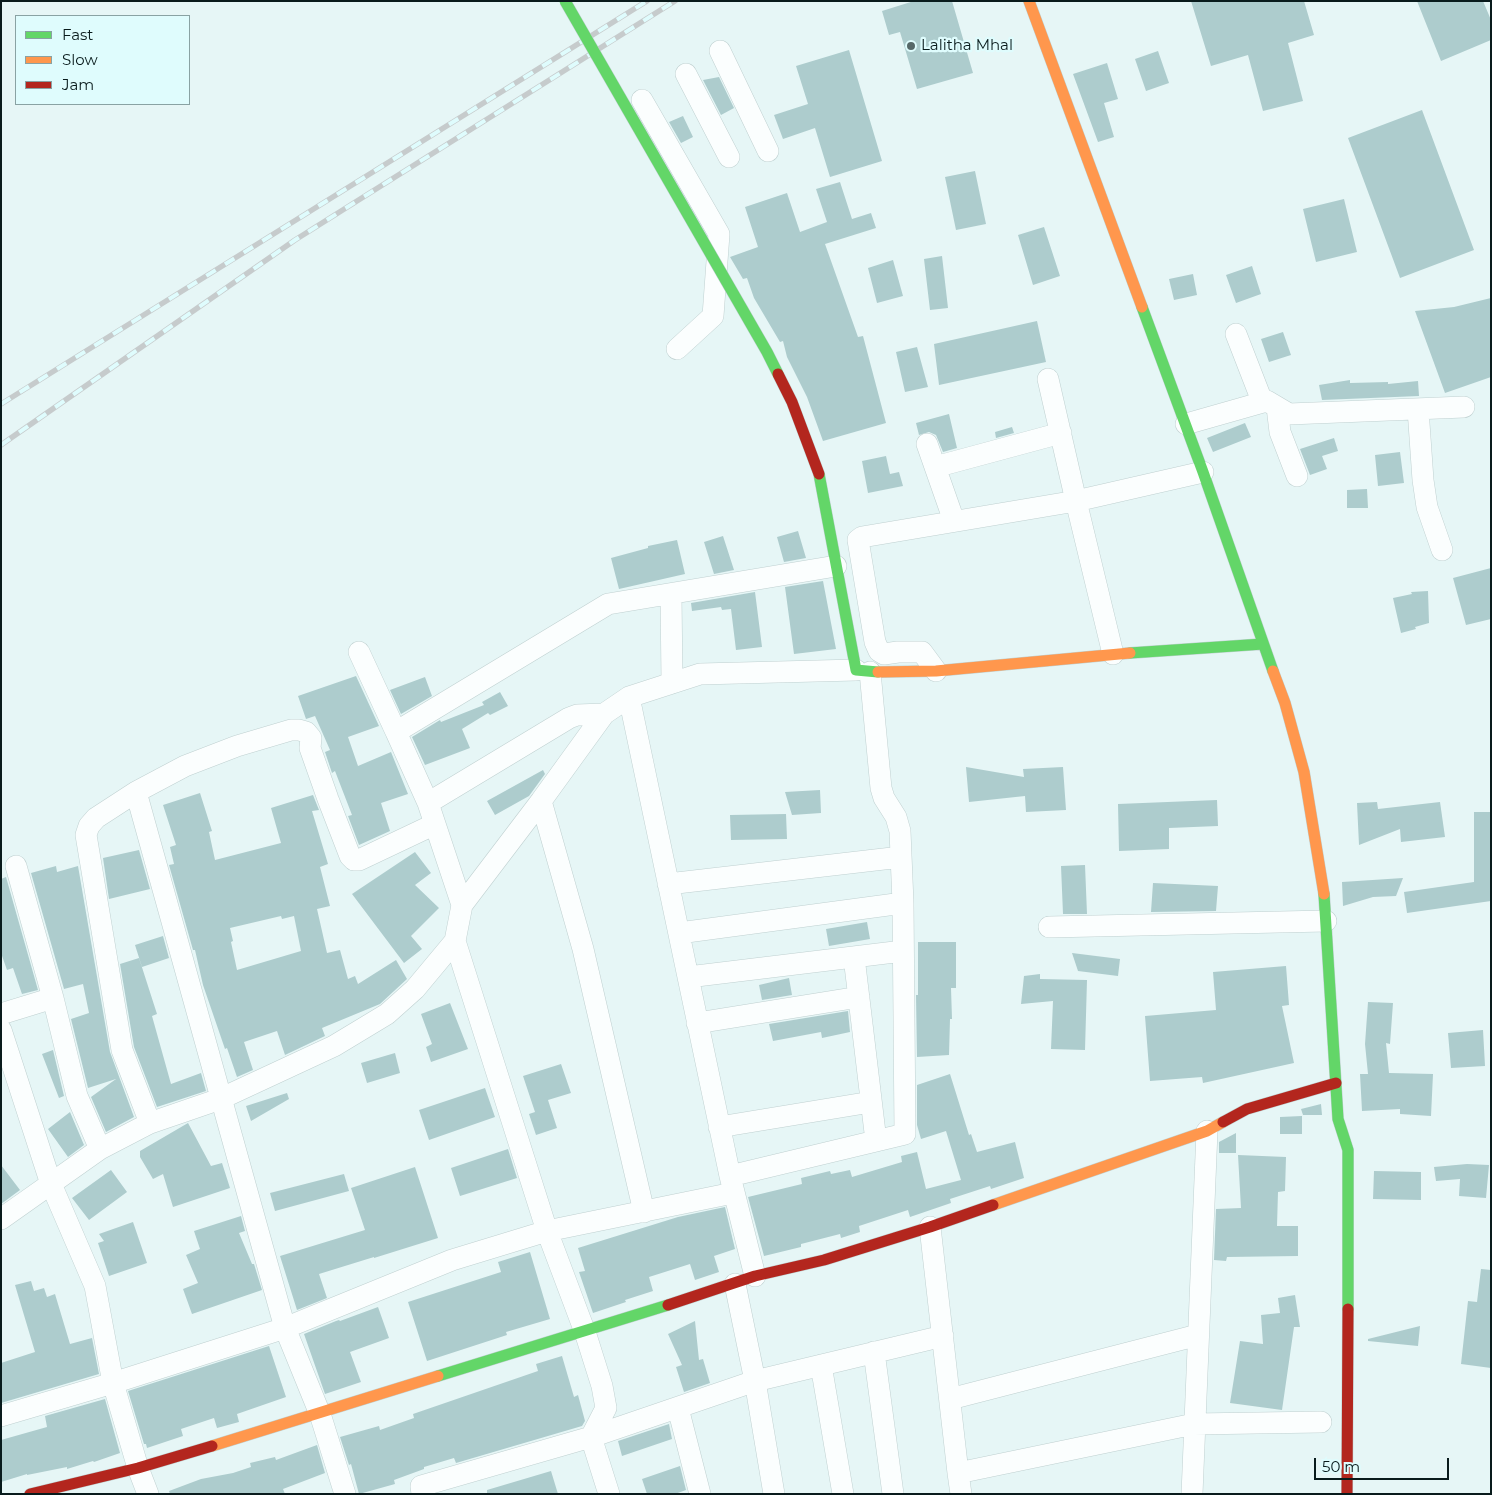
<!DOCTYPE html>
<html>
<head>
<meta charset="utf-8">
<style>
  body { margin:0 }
  #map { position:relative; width:1492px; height:1495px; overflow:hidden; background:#e6f6f6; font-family:Montserrat,sans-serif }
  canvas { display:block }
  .frame { position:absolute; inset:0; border:2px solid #091b1c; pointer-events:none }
  .legend { position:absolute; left:15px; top:15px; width:175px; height:90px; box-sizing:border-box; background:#dffcfd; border:1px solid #89a2a3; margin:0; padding:6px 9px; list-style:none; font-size:15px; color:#091b1c }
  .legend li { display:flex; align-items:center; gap:10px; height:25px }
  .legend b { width:25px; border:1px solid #89a2a3 }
  .scale { position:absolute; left:1314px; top:1458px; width:135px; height:22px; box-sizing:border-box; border:2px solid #091b1c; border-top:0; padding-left:6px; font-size:15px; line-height:18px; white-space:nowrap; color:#091b1c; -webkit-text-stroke:4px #dffcfd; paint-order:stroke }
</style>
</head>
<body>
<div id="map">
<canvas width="1492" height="1495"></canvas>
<div class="frame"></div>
<ul class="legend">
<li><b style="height:6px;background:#63d668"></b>Fast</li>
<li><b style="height:6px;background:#ff974d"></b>Slow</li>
<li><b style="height:6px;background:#b3261e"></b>Jam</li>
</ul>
<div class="scale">50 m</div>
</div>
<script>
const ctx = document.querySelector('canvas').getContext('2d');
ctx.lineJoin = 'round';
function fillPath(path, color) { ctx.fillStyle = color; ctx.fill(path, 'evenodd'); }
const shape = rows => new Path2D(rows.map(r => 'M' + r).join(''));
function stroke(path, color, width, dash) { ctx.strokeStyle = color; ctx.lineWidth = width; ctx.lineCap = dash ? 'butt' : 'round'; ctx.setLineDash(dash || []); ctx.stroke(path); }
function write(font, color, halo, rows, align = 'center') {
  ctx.font = font + ' Montserrat,sans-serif'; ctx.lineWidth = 4.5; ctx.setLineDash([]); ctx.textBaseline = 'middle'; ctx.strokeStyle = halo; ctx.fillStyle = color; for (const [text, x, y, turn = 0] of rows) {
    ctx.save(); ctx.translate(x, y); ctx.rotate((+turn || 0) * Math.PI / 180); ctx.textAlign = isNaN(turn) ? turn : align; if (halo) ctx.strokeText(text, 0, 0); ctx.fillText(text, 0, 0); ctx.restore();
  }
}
fillPath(shape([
  [914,1,952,1,973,73,917,89,900,32,889,35,882,11],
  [1191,1,1304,1,1314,35,1288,43,1303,101,1263,111,1248,55,1211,66],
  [1417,1,1483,1,1491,20,1491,40,1441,61],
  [849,50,882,161,830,177,815,128,783,139,774,115,808,104,796,66],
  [1158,51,1169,83,1146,91,1135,59],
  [1107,63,1118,99,1104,103,1114,137,1098,142,1073,74],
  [719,77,734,108,721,115,703,80],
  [1422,110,1474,250,1400,278,1348,138],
  [683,116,693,137,681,143,669,122],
  [975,171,986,224,956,230,945,177],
  [840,182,852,219,871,213,876,228,825,244,858,337,863,336,886,423,823,441,807,397,787,357,783,341,780,342,754,298,747,278,743,279,730,257,758,247,745,207,787,193,800,232,827,222,816,189],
  [1344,199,1357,252,1316,262,1303,209],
  [1044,227,1060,276,1033,285,1018,235],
  [942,256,948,308,930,310,924,259],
  [893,260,903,296,877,303,868,268],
  [1252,266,1261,294,1236,303,1226,275],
  [1193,274,1197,295,1174,300,1169,279],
  [1491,298,1491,377,1445,393,1415,311,1454,307],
  [1037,321,1046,362,939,385,934,344],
  [1283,332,1291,355,1269,362,1261,339],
  [917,347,928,387,905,392,896,352],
  [1350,380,1350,383,1388,382,1388,384,1418,381,1419,396,1322,400,1319,385],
  [949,414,957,448,943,452,936,435,929,432,919,435,916,423],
  [1245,423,1251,437,1213,452,1207,438],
  [1012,427,1014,433,996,438,995,432],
  [1334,438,1338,451,1322,456,1327,469,1310,475,1300,449],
  [1400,452,1404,483,1378,486,1375,455],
  [886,456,890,474,899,472,903,486,868,493,862,461],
  [1367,489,1368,508,1347,508,1347,490],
  [798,531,806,558,784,562,777,537],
  [723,536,734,570,714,574,704,542],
  [677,540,685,574,619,589,611,558,648,548,648,546],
  [1491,568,1491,619,1466,625,1453,578],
  [823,581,836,649,794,654,785,587],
  [1428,591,1429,623,1415,627,1416,629,1401,633,1393,598,1412,594,1411,592],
  [755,592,762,647,736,650,731,609,722,610,721,607,692,611,691,603],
  [356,676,379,726,348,737,358,766,391,752,408,794,381,803,390,831,359,845,348,816,352,815,335,771,332,773,325,752,330,750,315,716,306,719,298,696],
  [425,677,432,696,401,714,390,690],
  [500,692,508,706,490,715,488,713,462,729,470,748,425,765,412,737,440,720,441,722,484,705,482,702],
  [966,767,1024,777,1023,769,1063,767,1066,810,1026,812,1025,796,969,802],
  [543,770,545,774,529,796,495,815,487,801],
  [820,790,821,813,792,815,785,792],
  [200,793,212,831,209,832,215,860,281,843,271,808,313,795,319,810,312,811,328,864,320,867,330,906,317,909,327,953,340,950,348,979,355,976,358,984,396,960,407,979,380,1004,322,1028,325,1036,285,1055,277,1031,244,1042,253,1070,237,1077,227,1048,225,1049,203,985,195,950,193,950,169,865,174,864,170,847,176,845,163,805],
  [281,916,282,919,294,916,301,951,237,970,231,942,233,941,230,928],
  [1217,800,1218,826,1169,828,1169,849,1119,851,1118,804],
  [1377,802,1378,809,1440,802,1445,837,1401,842,1400,829,1359,845,1357,803],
  [1474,812,1491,812,1491,901,1407,913,1404,892,1474,882],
  [786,814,787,839,731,840,730,815],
  [139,850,150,889,109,899,103,858],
  [415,852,431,873,415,885,439,908,411,936,422,949,404,963,352,894],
  [1085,865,1087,914,1063,914,1061,866],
  [56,866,57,872,78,866,110,1052,134,1117,106,1132,91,1097,116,1079,88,1088,71,1019,89,1013,83,984,64,989,31,873],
  [6,877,38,990,22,994,13,968,7,970,1,953,1,879],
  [1403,878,1396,896,1373,897,1343,906,1342,882],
  [1153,883,1218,886,1216,911,1151,912],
  [867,922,870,939,829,946,826,929],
  [163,936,169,958,142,967,135,945],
  [918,942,956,942,956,988,951,988,952,1019,950,1019,949,1055,917,1057,916,995,918,995],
  [1072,953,1120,959,1118,976,1078,971],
  [139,958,157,1014,152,1016,171,1084,201,1073,206,1091,157,1107,134,1047,120,964],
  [1286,966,1289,1005,1282,1006,1294,1063,1203,1083,1202,1077,1150,1081,1145,1016,1216,1010,1213,972],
  [1040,974,1040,979,1087,980,1085,1050,1051,1049,1053,1001,1021,1004,1024,976],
  [789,978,792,995,762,1000,759,985],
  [1368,1002,1393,1003,1390,1044,1386,1043,1389,1073,1433,1074,1431,1116,1400,1114,1400,1109,1362,1111,1360,1074,1368,1074,1365,1044],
  [450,1003,468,1049,431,1062,426,1047,432,1044,421,1014],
  [848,1011,850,1032,822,1038,821,1032,773,1041,769,1024],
  [1483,1030,1485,1066,1451,1068,1448,1033],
  [53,1050,64,1096,59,1098,42,1054],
  [395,1053,400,1073,367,1083,361,1063],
  [561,1064,571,1093,548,1100,557,1128,536,1135,529,1114,535,1112,523,1076],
  [950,1074,969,1135,971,1134,977,1152,1015,1142,1024,1178,991,1189,990,1186,950,1199,951,1203,910,1217,908,1210,859,1226,860,1232,841,1238,840,1234,801,1244,801,1247,764,1256,748,1197,802,1184,801,1178,830,1171,831,1174,850,1170,852,1177,902,1162,901,1156,917,1152,926,1189,961,1180,946,1131,921,1139,917,1125,917,1085],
  [485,1088,495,1117,429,1140,419,1110],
  [287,1093,289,1099,251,1121,246,1106],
  [1321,1104,1322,1115,1303,1115,1301,1109],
  [70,1112,84,1145,68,1157,48,1129],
  [1302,1116,1302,1134,1280,1134,1280,1117],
  [188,1123,211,1166,222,1163,230,1188,173,1207,163,1174,153,1179,140,1157,140,1151],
  [1236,1133,1236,1153,1219,1153,1219,1142],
  [508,1149,517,1178,460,1196,451,1168],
  [1238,1155,1286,1157,1285,1191,1278,1192,1277,1226,1298,1226,1298,1256,1227,1257,1226,1261,1214,1260,1216,1209,1241,1208],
  [1467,1164,1489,1165,1486,1198,1459,1196,1460,1179,1436,1181,1434,1167],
  [1,1165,20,1190,1,1204],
  [415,1167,438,1238,374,1258,374,1257,319,1274,327,1298,297,1310,280,1256,365,1230,351,1188],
  [111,1170,127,1192,89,1220,72,1198],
  [1374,1171,1421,1172,1421,1200,1373,1199],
  [344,1174,349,1191,275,1211,270,1193],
  [725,1207,735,1249,714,1256,719,1272,695,1280,690,1264,649,1277,653,1291,625,1300,626,1302,593,1313,579,1272,585,1271,578,1248,678,1217],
  [241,1216,245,1231,239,1233,252,1264,254,1264,262,1290,192,1314,183,1289,198,1283,186,1255,200,1249,194,1231],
  [133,1222,147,1263,109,1276,98,1243,104,1241,99,1234],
  [530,1252,550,1319,506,1332,507,1335,427,1361,408,1302,501,1272,498,1262],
  [1481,1269,1491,1270,1491,1368,1461,1364,1468,1301,1477,1302],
  [31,1281,34,1291,44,1288,47,1297,55,1294,70,1344,92,1338,99,1374,1,1403,1,1363,35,1352,15,1285],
  [1295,1295,1300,1327,1294,1327,1282,1410,1230,1403,1240,1341,1263,1344,1261,1315,1280,1313,1278,1298],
  [378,1307,389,1338,350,1352,361,1382,325,1394,304,1334,336,1321,339,1320,340,1321],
  [695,1321,699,1360,703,1359,710,1383,684,1392,676,1367,682,1365,668,1334],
  [1420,1326,1418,1346,1368,1341,1368,1339],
  [269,1346,286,1397,237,1414,239,1422,217,1428,214,1418,181,1429,183,1436,147,1448,146,1444,144,1444,128,1391],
  [562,1356,574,1397,578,1395,585,1421,582,1426,456,1463,454,1458,424,1467,424,1469,394,1480,395,1484,359,1494,351,1464,349,1465,340,1437,379,1426,380,1430,414,1418,413,1414,538,1371,536,1364],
  [105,1399,120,1453,94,1462,93,1461,67,1469,67,1467,27,1475,27,1474,1,1482,1,1440,47,1427,45,1416],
  [669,1424,672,1439,622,1456,618,1441],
  [317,1445,325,1473,283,1489,285,1494,170,1494,169,1491,201,1479,233,1473,251,1467,250,1463,275,1457,276,1460],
  [680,1466,686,1490,675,1494,647,1494,642,1479],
  [551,1471,558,1494,487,1494,487,1490]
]), '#adcccd');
const street = shape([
  [720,51,768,151],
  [686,74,729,157],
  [642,100,719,234,713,316,677,349],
  [1236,334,1262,401],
  [1277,407,1280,432,1297,476],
  [1418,409,1423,480,1427,507,1442,550],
  [1186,424,1267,401,1289,414,1464,407],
  [927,444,954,521],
  [935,467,1061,433],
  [671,594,672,683],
  [359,652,396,732],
  [1113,654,1076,501,1203,472],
  [936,671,922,652,898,652,884,654,879,651,875,642,858,540,862,537,1076,501,1048,379],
  [629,697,730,1176],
  [136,792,285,1328,320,1414,345,1494],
  [541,801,583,949,644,1212],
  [428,803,569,718,577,715,604,714],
  [16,866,53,998,77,1096,100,1149],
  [668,884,901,857],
  [462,905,428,803,396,732,608,604,836,566],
  [1049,927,1326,921],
  [679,933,903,903],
  [455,941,547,1231,585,1332,602,1386,606,1408,591,1437,609,1494],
  [854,957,876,1141],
  [688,977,903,951],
  [1,1014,53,998],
  [697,1023,859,997],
  [1,1030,51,1184,95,1286,113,1383,138,1468,148,1494],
  [150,1123,122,1050,86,835,89,826,96,818,136,792,185,766,237,746,291,730,299,730,306,732,311,738,310,748,328,799,350,856,354,860,359,860,435,824],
  [719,1127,871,1102],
  [1,1219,100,1149,150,1123,220,1099,334,1046,387,1014,415,989,455,941,462,905,541,801,604,714,629,697,700,674,856,670],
  [930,1227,958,1473],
  [755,1276,730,1176,905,1134,903,903,900,831,896,817,884,798,881,788,870,672],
  [735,1284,755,1381,774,1494],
  [874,1352,893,1494],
  [821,1365,843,1494],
  [950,1399,1198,1335],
  [678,1408,700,1494],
  [1,1416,113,1383,285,1328,452,1260,547,1231,733,1193],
  [422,1494,421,1486,591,1437,755,1381,943,1336],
  [961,1494,958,1473,1194,1424,1321,1422],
  [1192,1494,1207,1131]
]);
const fast = shape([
  [1142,307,1203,472,1273,671],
  [819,474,856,670,878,672],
  [1130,653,1263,644],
  [1324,894,1338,1119,1348,1150,1348,1309],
  [438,1376,668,1305]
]);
const slow = shape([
  [1029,1,1142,307],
  [1273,671,1285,703,1304,772,1324,894],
  [878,672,936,671,1130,653],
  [993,1205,1207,1131,1223,1122],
  [212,1446,438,1376]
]);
const jam = shape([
  [1223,1122,1247,1109,1336,1083],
  [668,1305,755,1276,824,1260,930,1227,993,1205],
  [30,1494,138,1468,212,1446],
  [1347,1494,1348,1309]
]);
stroke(street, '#bfd0d0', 22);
stroke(fast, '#bfd0d0', 12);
stroke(slow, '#bfd0d0', 12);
stroke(jam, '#bfd0d0', 12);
stroke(street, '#fbfefe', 21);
stroke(fast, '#63d668', 11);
stroke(slow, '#ff974d', 11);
stroke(jam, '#b3261e', 11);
const rail = shape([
  [1,404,647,1],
  [1,445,295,240,675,1]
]);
stroke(rail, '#c6cbcc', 5.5);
stroke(rail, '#dffcfd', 4, [11]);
const fastBridge = shape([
  [565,1,767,352,778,374]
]);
const jamBridge = shape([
  [778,374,792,402,819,474]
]);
stroke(fastBridge, '#bfd0d0', 12, []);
stroke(jamBridge, '#bfd0d0', 12, []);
stroke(fastBridge, '#63d668', 11);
stroke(jamBridge, '#b3261e', 11);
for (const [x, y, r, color] of [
  [911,46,5,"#566868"]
]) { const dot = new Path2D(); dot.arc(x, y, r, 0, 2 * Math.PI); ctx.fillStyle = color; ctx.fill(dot); stroke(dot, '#dffcfd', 2); }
write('15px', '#091b1c', '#dffcfd', [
  ["Lalitha Mhal",921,46]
], 'left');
</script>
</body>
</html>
